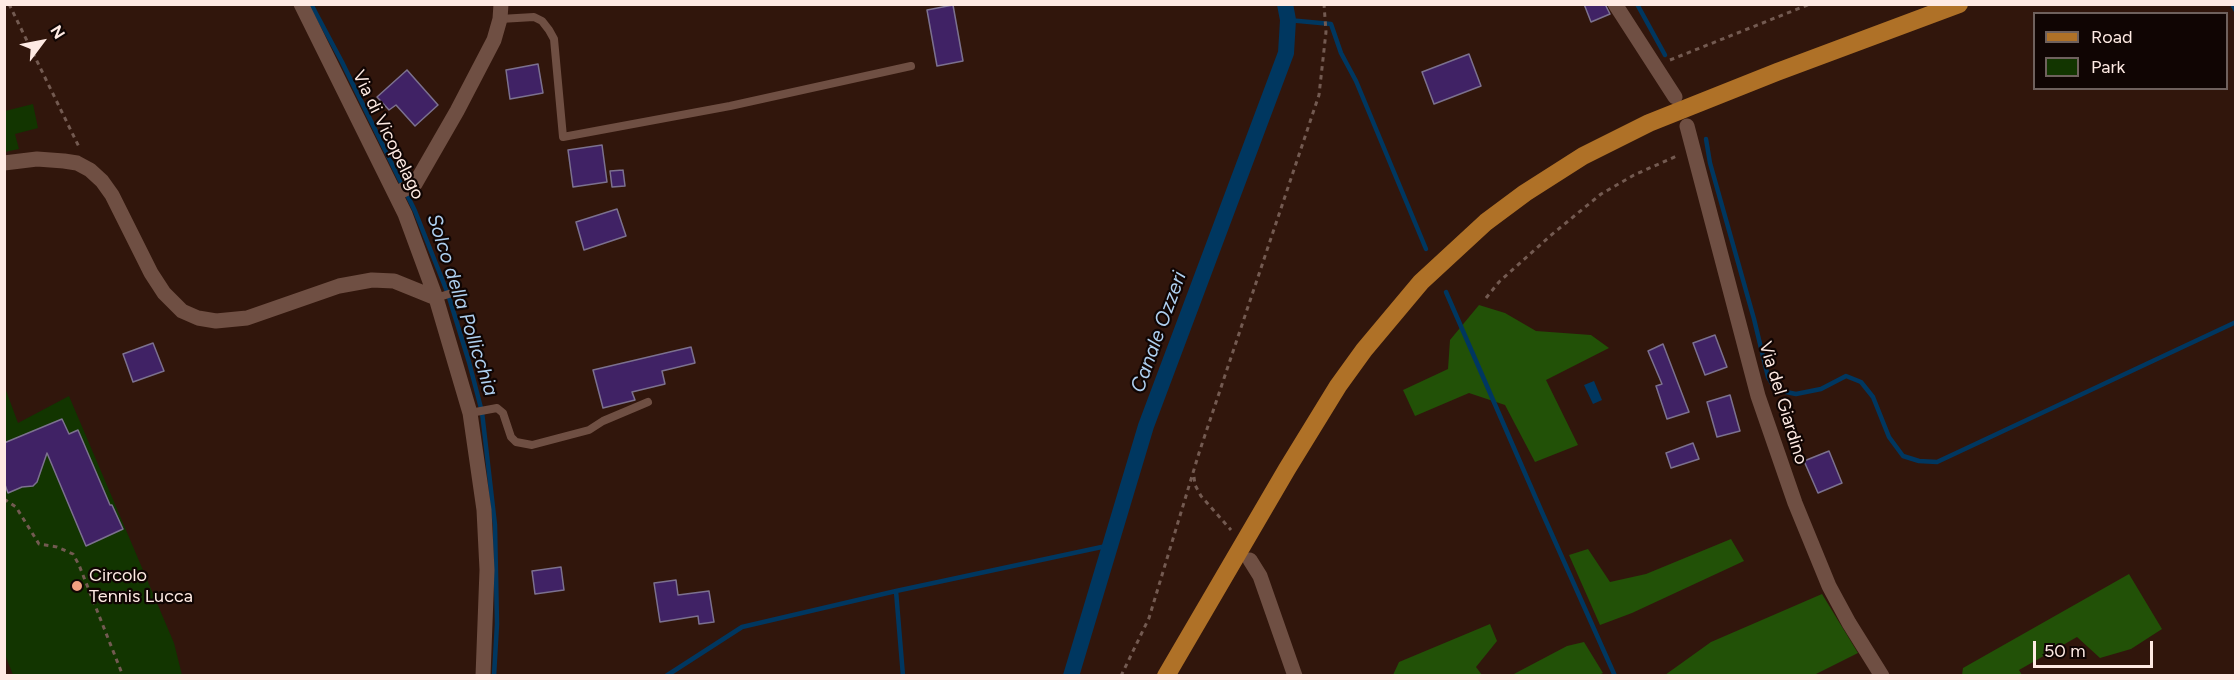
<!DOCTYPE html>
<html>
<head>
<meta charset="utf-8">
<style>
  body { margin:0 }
  #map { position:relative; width:2240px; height:680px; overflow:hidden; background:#31160c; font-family:Figtree,sans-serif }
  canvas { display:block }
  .frame { position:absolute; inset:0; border:6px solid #feeae3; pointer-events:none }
  .legend { position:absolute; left:2033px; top:12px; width:195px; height:78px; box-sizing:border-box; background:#100503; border:2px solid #6f615d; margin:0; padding:8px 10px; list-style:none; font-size:18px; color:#feeae3 }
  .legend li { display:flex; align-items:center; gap:12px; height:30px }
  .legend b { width:30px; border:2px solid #6f615d }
  .north { position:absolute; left:12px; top:12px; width:60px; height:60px; -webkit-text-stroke:4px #100503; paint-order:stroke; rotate:58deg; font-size:16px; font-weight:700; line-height:24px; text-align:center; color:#feeae3 }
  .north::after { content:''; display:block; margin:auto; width:21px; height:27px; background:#feeae3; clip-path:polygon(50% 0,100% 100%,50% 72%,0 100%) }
  .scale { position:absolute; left:2033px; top:641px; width:120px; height:27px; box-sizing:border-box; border:3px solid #feeae3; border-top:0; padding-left:8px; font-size:18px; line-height:21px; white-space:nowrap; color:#feeae3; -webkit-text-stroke:4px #100503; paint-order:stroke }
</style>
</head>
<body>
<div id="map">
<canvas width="2240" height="680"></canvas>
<div class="frame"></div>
<ul class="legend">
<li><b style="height:8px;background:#af7127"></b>Road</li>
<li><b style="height:16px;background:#123500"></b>Park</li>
</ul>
<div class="north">N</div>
<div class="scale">50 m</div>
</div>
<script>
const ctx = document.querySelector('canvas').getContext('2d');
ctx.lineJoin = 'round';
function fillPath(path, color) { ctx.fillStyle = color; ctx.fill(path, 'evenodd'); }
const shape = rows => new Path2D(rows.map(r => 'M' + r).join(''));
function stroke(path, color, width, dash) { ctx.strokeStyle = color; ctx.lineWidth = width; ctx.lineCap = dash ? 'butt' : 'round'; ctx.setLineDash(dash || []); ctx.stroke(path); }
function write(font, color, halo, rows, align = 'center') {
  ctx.font = font + ' Figtree,sans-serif'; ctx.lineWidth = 4.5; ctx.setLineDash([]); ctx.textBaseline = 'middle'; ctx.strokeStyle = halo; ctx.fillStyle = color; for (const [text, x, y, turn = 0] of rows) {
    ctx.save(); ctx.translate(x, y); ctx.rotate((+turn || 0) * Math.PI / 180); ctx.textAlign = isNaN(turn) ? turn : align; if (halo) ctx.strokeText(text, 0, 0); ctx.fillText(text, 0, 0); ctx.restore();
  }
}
fillPath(shape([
  [33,104,38,128,15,134,19,149,5,152,5,111],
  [4,385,18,423,69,396,174,643,182,675,13,675,4,652]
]), '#123500');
fillPath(shape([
  [1479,305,1505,313,1536,331,1591,335,1609,348,1546,380,1578,445,1535,462,1505,405,1469,393,1415,416,1403,390,1448,369,1450,340],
  [1731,539,1744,561,1632,613,1600,625,1569,555,1588,549,1610,582,1646,574],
  [2129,574,2162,629,2131,649,2100,658,2077,637,2019,670,2022,675,1962,675,1963,668],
  [1822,594,1858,653,1814,675,1665,675,1711,642],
  [1490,624,1497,641,1476,667,1482,675,1393,675,1399,662],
  [1584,642,1603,673,1599,675,1512,675,1567,646]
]), '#225107');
fillPath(shape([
  [1594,381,1602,400,1593,404,1584,385]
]), '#003760');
stroke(shape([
  [311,4,342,62,415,211,448,294,469,362,482,412,495,525,497,624,494,676],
  [1637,4,1665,55],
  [2232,4,2236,11],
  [1288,20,1331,24,1341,53,1356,81,1426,249],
  [1706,139,1710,163,1754,319,1768,377,1776,390,1796,394,1821,389,1846,376,1861,382,1873,397,1889,437,1903,456,1919,461,1937,462,2236,322],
  [1446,292,1541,510,1615,676],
  [896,591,903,676],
  [666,676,742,627,896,591,1111,545]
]), '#003760', 4.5);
stroke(shape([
  [1071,676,1146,426,1286,53,1288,20,1285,4]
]), '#003760', 16);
const building = shape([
  [1584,4,1605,4,1610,14,1591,22,1584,4],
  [953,5,963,61,937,66,927,10,953,5],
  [1469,54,1481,86,1434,104,1422,72,1469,54],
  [538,64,543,93,510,99,506,70,538,64],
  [407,70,438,105,415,126,396,105,389,110,377,97,407,70],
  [602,145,607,182,573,187,568,150,602,145],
  [623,170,625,186,612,187,610,171,623,170],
  [617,209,626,236,584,250,576,222,617,209],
  [1715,335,1727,367,1705,375,1693,343,1715,335],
  [153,343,164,371,133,382,123,354,153,343],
  [1663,344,1689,412,1667,419,1656,386,1662,384,1648,351,1663,344],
  [691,347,695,363,662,371,665,384,632,392,635,400,603,408,593,370,691,347],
  [1730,395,1740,431,1717,437,1707,402,1730,395],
  [62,419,69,434,78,430,110,505,112,505,123,529,86,546,47,453,37,482,33,486,22,487,8,493,4,482,4,443,62,419],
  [1693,443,1699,459,1671,468,1666,453,1693,443],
  [1829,451,1842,483,1818,493,1804,461,1829,451],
  [561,567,564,590,535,594,532,571,561,567],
  [676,580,678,595,709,591,714,622,699,624,698,616,660,622,654,583,676,580]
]);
fillPath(building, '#402265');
stroke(building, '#7c718f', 1.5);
stroke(shape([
  [9,4,80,149],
  [1670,60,1810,4],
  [1486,298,1499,282,1550,236,1601,194,1634,175,1679,155],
  [1194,477,1195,485,1201,496,1231,530],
  [4,499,16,507,39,544,57,547,73,554,79,565,123,676],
  [1121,676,1149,618,1199,453,1319,95,1326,32,1324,4]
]), '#735a51', 3, [4.5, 4.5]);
stroke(shape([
  [500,19,534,17,542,21,549,30,554,39,563,137,730,106,911,66],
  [436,298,455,292],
  [470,413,497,408,503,413,511,437,516,442,532,445,589,430,603,421,648,402]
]), '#6f4f43', 8);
stroke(shape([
  [301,4,405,214,436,298,470,413,484,510,487,570,483,676],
  [1615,4,1675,97],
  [1687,126,1758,396,1795,503,1829,586,1849,623,1882,676],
  [4,163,37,159,64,161,77,163,90,170,102,181,112,195,151,273,164,293,182,311,198,318,216,321,247,318,339,286,372,280,394,281,436,298],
  [397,193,415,184,457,111,494,40,500,19,501,4],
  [1250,560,1260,576,1295,676]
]), '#6f4f43', 15);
stroke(shape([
  [1166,676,1287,469,1338,386,1364,350,1421,282,1486,222,1525,193,1583,156,1649,123,1777,72,1959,4]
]), '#af7127', 18);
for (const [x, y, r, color] of [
  [77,586,6,"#f2a080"]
]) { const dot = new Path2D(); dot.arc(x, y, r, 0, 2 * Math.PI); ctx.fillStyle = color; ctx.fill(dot); stroke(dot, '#100503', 2); }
write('18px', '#feeae3', '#100503', [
  ["Via di Vicopelago",388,135,64],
  ["Via del Giardino",1783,403,73]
]);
write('18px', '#feeae3', '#100503', [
  ["Circolo",89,576],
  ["Tennis Lucca",89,597]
], 'left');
write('italic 20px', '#aecfef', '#100503', [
  ["Solco della Pollicchia",462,305,72],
  ["Canale Ozzeri",1159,332,-70]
]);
</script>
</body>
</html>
